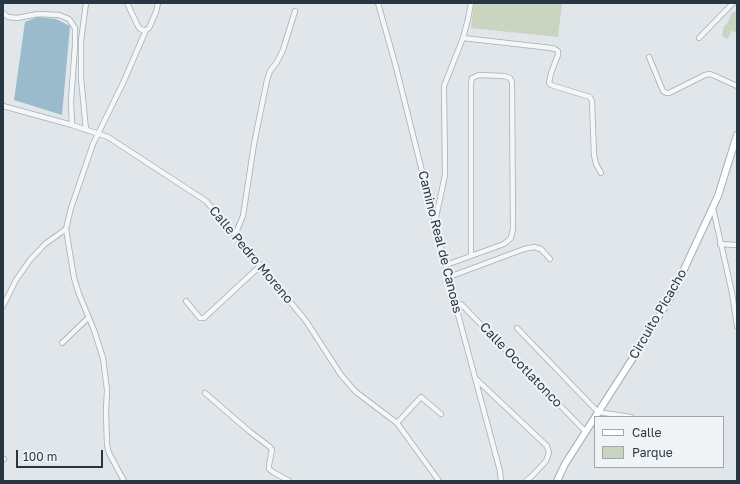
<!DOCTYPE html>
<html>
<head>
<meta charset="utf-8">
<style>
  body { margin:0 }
  #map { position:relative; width:740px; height:484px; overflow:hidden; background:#e0e6ea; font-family:"Golos Text",sans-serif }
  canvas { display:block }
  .frame { position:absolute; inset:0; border:4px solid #283643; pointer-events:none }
  .legend { position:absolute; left:594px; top:416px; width:130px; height:52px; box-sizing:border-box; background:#f0f4f7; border:1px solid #a0a8af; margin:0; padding:5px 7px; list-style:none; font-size:12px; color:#283643 }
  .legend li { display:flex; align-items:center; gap:8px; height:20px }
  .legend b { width:20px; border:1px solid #a0a8af }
  .scale { position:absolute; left:16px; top:450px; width:87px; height:18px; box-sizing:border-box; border:2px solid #283643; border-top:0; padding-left:5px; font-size:12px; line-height:14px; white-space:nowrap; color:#283643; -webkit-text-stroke:3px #f0f4f7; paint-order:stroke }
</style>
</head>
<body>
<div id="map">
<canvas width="740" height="484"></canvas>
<div class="frame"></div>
<ul class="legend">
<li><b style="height:5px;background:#fff"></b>Calle</li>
<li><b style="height:11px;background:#c9d4c1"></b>Parque</li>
</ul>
<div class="scale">100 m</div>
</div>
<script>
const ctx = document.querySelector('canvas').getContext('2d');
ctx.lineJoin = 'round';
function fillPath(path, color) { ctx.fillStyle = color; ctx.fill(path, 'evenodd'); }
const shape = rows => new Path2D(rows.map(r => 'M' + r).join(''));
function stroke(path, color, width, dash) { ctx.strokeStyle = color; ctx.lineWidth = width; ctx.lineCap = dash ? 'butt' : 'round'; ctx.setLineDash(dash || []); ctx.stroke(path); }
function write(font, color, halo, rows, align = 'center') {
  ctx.font = font + ' "Golos Text",sans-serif'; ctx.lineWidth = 4; ctx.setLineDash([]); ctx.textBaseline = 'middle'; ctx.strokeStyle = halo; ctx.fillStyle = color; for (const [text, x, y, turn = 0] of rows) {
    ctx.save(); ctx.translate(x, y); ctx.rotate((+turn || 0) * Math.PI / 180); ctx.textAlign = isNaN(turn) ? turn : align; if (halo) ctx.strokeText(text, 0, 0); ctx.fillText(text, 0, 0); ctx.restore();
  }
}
fillPath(shape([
  [474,3,562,3,558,37,471,28],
  [737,11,737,32,731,31,728,39,722,36,724,26,727,24,732,13]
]), '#c9d4c1');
fillPath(shape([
  [38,17,56,19,70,26,62,115,14,100,25,22]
]), '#9abbcc');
const street = shape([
  [127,3,138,26,140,29,143,30,146,30],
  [378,3,396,67,455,303,500,471,501,481],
  [3,13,8,17,17,18,38,14,59,15,69,19,75,28,75,45,71,101,72,125],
  [463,38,551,48,555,49,558,51,558,55,551,73,549,83,551,85,590,97,592,101,594,155,596,164,601,173],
  [699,38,733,3],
  [649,57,663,91,666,93,669,93,705,75,710,74,715,76,737,86],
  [3,106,72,125,108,137,206,201,235,235,306,321,341,375,356,392,397,423,439,481],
  [86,130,81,78,81,41,86,3],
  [713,208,732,293,737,326],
  [435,222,445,175,444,86,463,38,468,19,471,3],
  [235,235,243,216,254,144,267,80,270,71,277,62,283,50,295,11],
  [720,244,737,245],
  [446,265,504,244,511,238,513,229,512,82,510,78,504,76,479,75,472,78,471,83,471,256],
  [449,277,524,249,534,247,541,249,550,259],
  [186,301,200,318,204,318,260,266],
  [455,303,461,304,585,431],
  [3,306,16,280,30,260,45,244,66,229],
  [517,328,598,412,631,417],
  [62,343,88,318],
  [477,380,547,446,549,453,546,461,533,475,526,481],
  [205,393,249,431,270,447,272,450,269,465,269,469,273,472,289,481],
  [397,423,421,397,441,414],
  [3,459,4,459],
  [124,481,109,453,107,445,106,412,107,390,103,358,94,330,79,294,74,278,66,229,71,208,93,144,123,83,146,30,149,28,156,12,158,3]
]);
const secondary = shape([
  [557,481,565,464,647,336,674,291,718,196,737,135]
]);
stroke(street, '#a5aeb5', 6);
stroke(secondary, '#a5aeb5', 8);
stroke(street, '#f4f6f8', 4.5);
stroke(secondary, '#fff', 6);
write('13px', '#283643', '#f0f4f7', [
  ["Camino Real de Canoas",440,242,76],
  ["Calle Pedro Moreno",251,255,50],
  ["Circuito Picacho",658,314,-60],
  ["Calle Ocotlatonco",521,365,46]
]);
</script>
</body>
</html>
